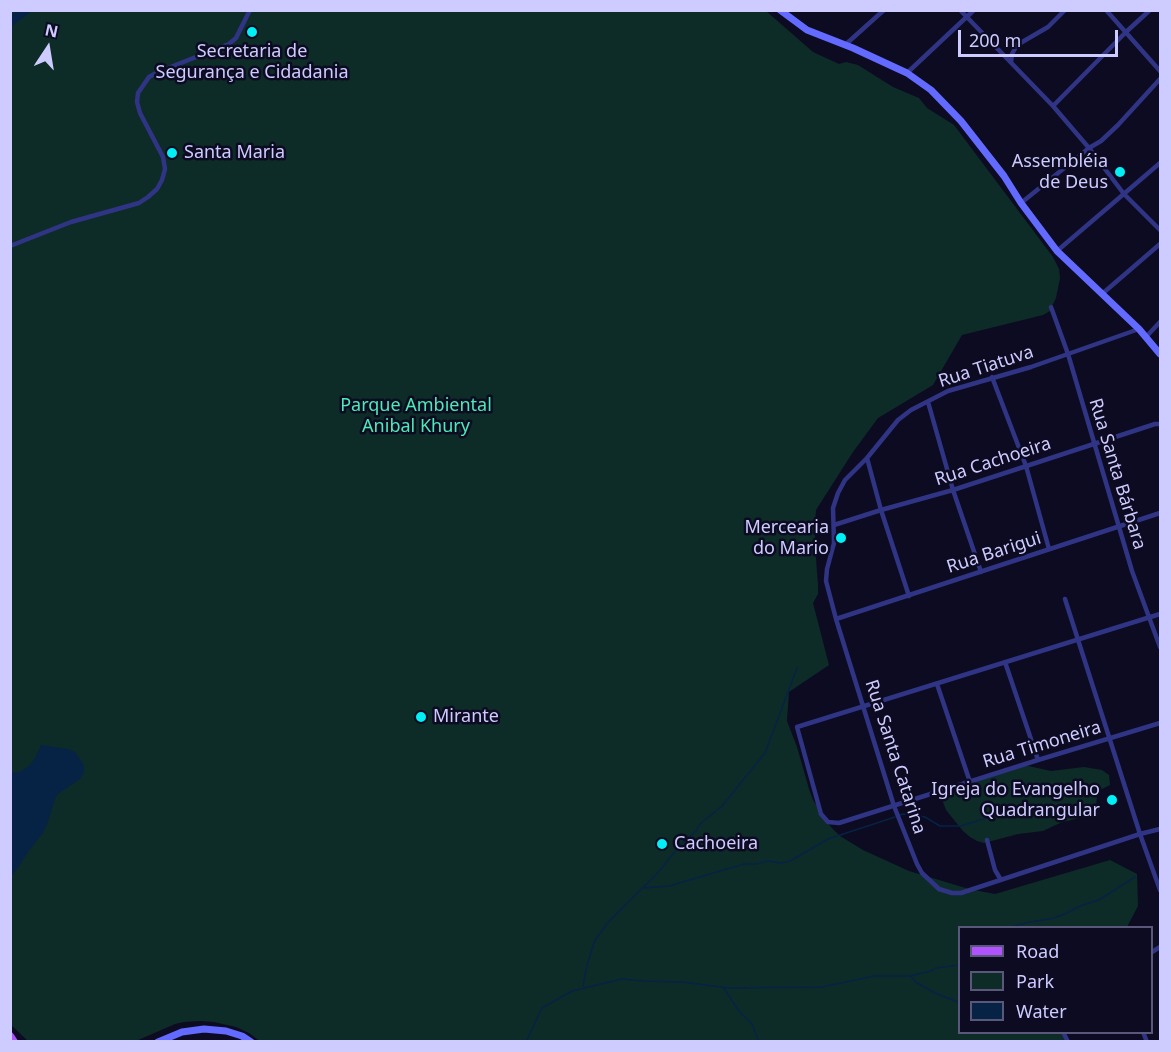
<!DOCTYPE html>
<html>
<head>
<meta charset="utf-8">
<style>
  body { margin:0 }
  #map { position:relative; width:1171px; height:1052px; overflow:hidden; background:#0d0b21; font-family:"Noto Sans",sans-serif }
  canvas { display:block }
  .frame { position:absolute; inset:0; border:12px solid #cdcbff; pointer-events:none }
  .legend { position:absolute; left:958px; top:926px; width:195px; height:108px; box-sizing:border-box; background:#0d0b21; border:2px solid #5a587a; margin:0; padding:8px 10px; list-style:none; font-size:18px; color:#cdcbff }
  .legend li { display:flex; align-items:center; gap:12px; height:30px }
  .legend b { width:30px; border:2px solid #5a587a }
  .north { position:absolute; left:18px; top:18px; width:60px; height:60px; -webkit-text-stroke:4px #0d0b21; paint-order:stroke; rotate:12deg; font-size:16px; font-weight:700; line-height:24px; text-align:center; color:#cdcbff }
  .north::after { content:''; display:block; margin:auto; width:21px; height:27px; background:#cdcbff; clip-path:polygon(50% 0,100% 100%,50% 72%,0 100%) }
  .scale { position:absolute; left:958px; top:30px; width:160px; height:27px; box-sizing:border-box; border:3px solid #cdcbff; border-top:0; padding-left:8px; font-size:18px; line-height:21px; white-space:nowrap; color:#cdcbff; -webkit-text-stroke:4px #0d0b21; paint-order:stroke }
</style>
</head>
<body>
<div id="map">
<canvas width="1171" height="1052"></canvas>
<div class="frame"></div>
<ul class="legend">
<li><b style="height:8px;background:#b152ff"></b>Road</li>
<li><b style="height:16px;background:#0d2c28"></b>Park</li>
<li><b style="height:16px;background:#062245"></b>Water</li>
</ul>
<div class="north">N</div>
<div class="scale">200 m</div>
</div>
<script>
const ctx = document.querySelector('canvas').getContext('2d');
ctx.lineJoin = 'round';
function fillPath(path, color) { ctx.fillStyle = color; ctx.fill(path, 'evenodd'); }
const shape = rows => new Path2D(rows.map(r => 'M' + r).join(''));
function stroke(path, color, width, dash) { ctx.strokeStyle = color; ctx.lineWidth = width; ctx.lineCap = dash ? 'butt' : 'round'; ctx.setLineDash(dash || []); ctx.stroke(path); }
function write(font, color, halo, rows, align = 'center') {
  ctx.font = font + ' "Noto Sans",sans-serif'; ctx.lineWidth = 5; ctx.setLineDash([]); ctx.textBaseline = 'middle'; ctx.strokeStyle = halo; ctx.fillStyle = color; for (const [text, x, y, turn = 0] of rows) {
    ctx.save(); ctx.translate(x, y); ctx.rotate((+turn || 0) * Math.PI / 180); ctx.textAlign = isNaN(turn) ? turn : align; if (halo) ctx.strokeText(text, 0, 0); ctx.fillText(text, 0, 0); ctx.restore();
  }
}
fillPath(shape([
  [10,11,766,11,813,52,839,64,846,62,858,65,893,87,919,98,927,108,954,125,1053,257,1059,269,1060,278,1056,298,1050,311,1043,315,962,335,933,385,878,418,853,452,816,510,815,522,815,545,818,585,818,594,813,603,829,665,789,692,787,721,797,747,809,789,813,800,830,826,840,836,863,850,909,871,969,889,995,894,1110,860,1137,874,1138,906,1127,927,960,928,960,1032,1061,1033,1065,1041,261,1042,249,1033,236,1027,214,1022,200,1021,184,1022,175,1024,136,1041,28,1041,10,1024],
  [1024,765,1051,771,1084,767,1102,770,1109,775,1110,785,1100,790,1097,795,1096,808,1091,815,1060,823,1043,831,1018,834,984,843,977,841,970,837,963,831,946,810,943,802,944,792,949,786]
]), '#0d2c28');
fillPath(shape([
  [41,745,68,749,75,752,84,765,84,772,80,779,58,794,55,799,48,822,43,833,28,852,18,868,11,876,11,773,19,772,29,766,35,758]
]), '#062245');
stroke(shape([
  [900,815,903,814,913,815,925,817,940,826,961,826,993,816,1069,804],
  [643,888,669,886,744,864,757,864,767,861,780,863,790,861,828,839,895,817],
  [1009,928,1025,923,1054,918,1067,913,1080,906,1099,900,1135,877],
  [910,976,917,983,935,993,960,1003],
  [583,986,587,965,595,940,607,924,625,905,657,874,681,844,696,831,700,824,722,806,765,753,797,668],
  [724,988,738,1010,752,1024,759,1042],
  [526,1042,542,1008,572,991,622,979,643,981,683,982,728,988,822,987,874,976,910,976,931,971,936,968,960,965]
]), '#062245', 1.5);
stroke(shape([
  [10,22,26,10]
]), '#062245', 9);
stroke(shape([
  [960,10,1053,106,1089,148,1124,194,1160,230],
  [1106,10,1160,71],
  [845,45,884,10],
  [1011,62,1012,54,1017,45,1048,27,1065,10],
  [907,73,974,10],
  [1053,106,1126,32,1150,10],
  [1021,203,1089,148,1101,141,1118,125,1160,79],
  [10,246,71,222,139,203,148,197,157,189,162,180,165,169,163,157,140,113,137,102,138,93,149,77,158,72,229,44,236,38,250,10],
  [1057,251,1160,163],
  [1102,294,1160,244],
  [1051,307,1068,354,1132,571,1160,647],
  [1139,329,1031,367,948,391,911,410,898,420,867,458,845,480,838,493,833,508,834,543,827,569,826,581,836,619,894,806,917,864,922,873,939,889,952,893,961,893,1140,834,1160,829],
  [1146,337,1160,322],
  [992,377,1026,466,1049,549],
  [928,402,953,490,981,572],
  [867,458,881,510,909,596],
  [834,525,881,510,953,490,1155,424,1160,424],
  [1065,599,1140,834,1160,890],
  [1160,614,797,727,821,814,828,822,839,823,1038,760,1160,723],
  [836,619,1160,513],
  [1005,662,1038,760],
  [937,684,970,782],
  [987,840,995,870,1001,880],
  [1152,952,1160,947],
  [1063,1032,1068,1042],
  [1143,1032,1147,1042]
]), '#303485', 4.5);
stroke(shape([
  [780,10,807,30,853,48,907,73,931,90,961,121,1004,176,1021,203,1057,251,1139,329,1160,354],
  [158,1042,182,1032,204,1029,226,1031,242,1036,251,1042]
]), '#626aff', 7);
stroke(shape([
  [10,1036,14,1042]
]), '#b152ff', 8);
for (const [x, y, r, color] of [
  [252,32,6,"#00f0f6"],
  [172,153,6,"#00f0f6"],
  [1120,172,6,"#00f0f6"],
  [841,538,6,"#00f0f6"],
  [421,717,6,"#00f0f6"],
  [1112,800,6,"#00f0f6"],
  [662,844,6,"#00f0f6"]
]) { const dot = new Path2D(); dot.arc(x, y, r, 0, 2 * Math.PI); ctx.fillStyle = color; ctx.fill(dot); stroke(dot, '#0d0b21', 2); }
write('18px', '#cdcbff', '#0d0b21', [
  ["Secretaria de",252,52,"center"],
  ["Segurança e Cidadania",252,73,"center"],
  ["Santa Maria",184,153],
  ["Assembléia",1108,162,"right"],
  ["de Deus",1108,183,"right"],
  ["Mercearia",829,528,"right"],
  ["do Mario",829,549,"right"],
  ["Mirante",433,717],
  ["Igreja do Evangelho",1100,790,"right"],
  ["Quadrangular",1100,811,"right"],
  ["Cachoeira",674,844]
], 'left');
write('18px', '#cdcbff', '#0d0b21', [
  ["Rua Tiatuva",986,367,-18],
  ["Rua Cachoeira",993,462,-18],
  ["Rua Santa Bárbara",1117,474,73],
  ["Rua Barigui",994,553,-18],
  ["Rua Timoneira",1042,745,-17],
  ["Rua Santa Catarina",895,757,72]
]);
write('18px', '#4aebb7', '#0d0b21', [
  ["Parque Ambiental",416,406],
  ["Anibal Khury",416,427]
]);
</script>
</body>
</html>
